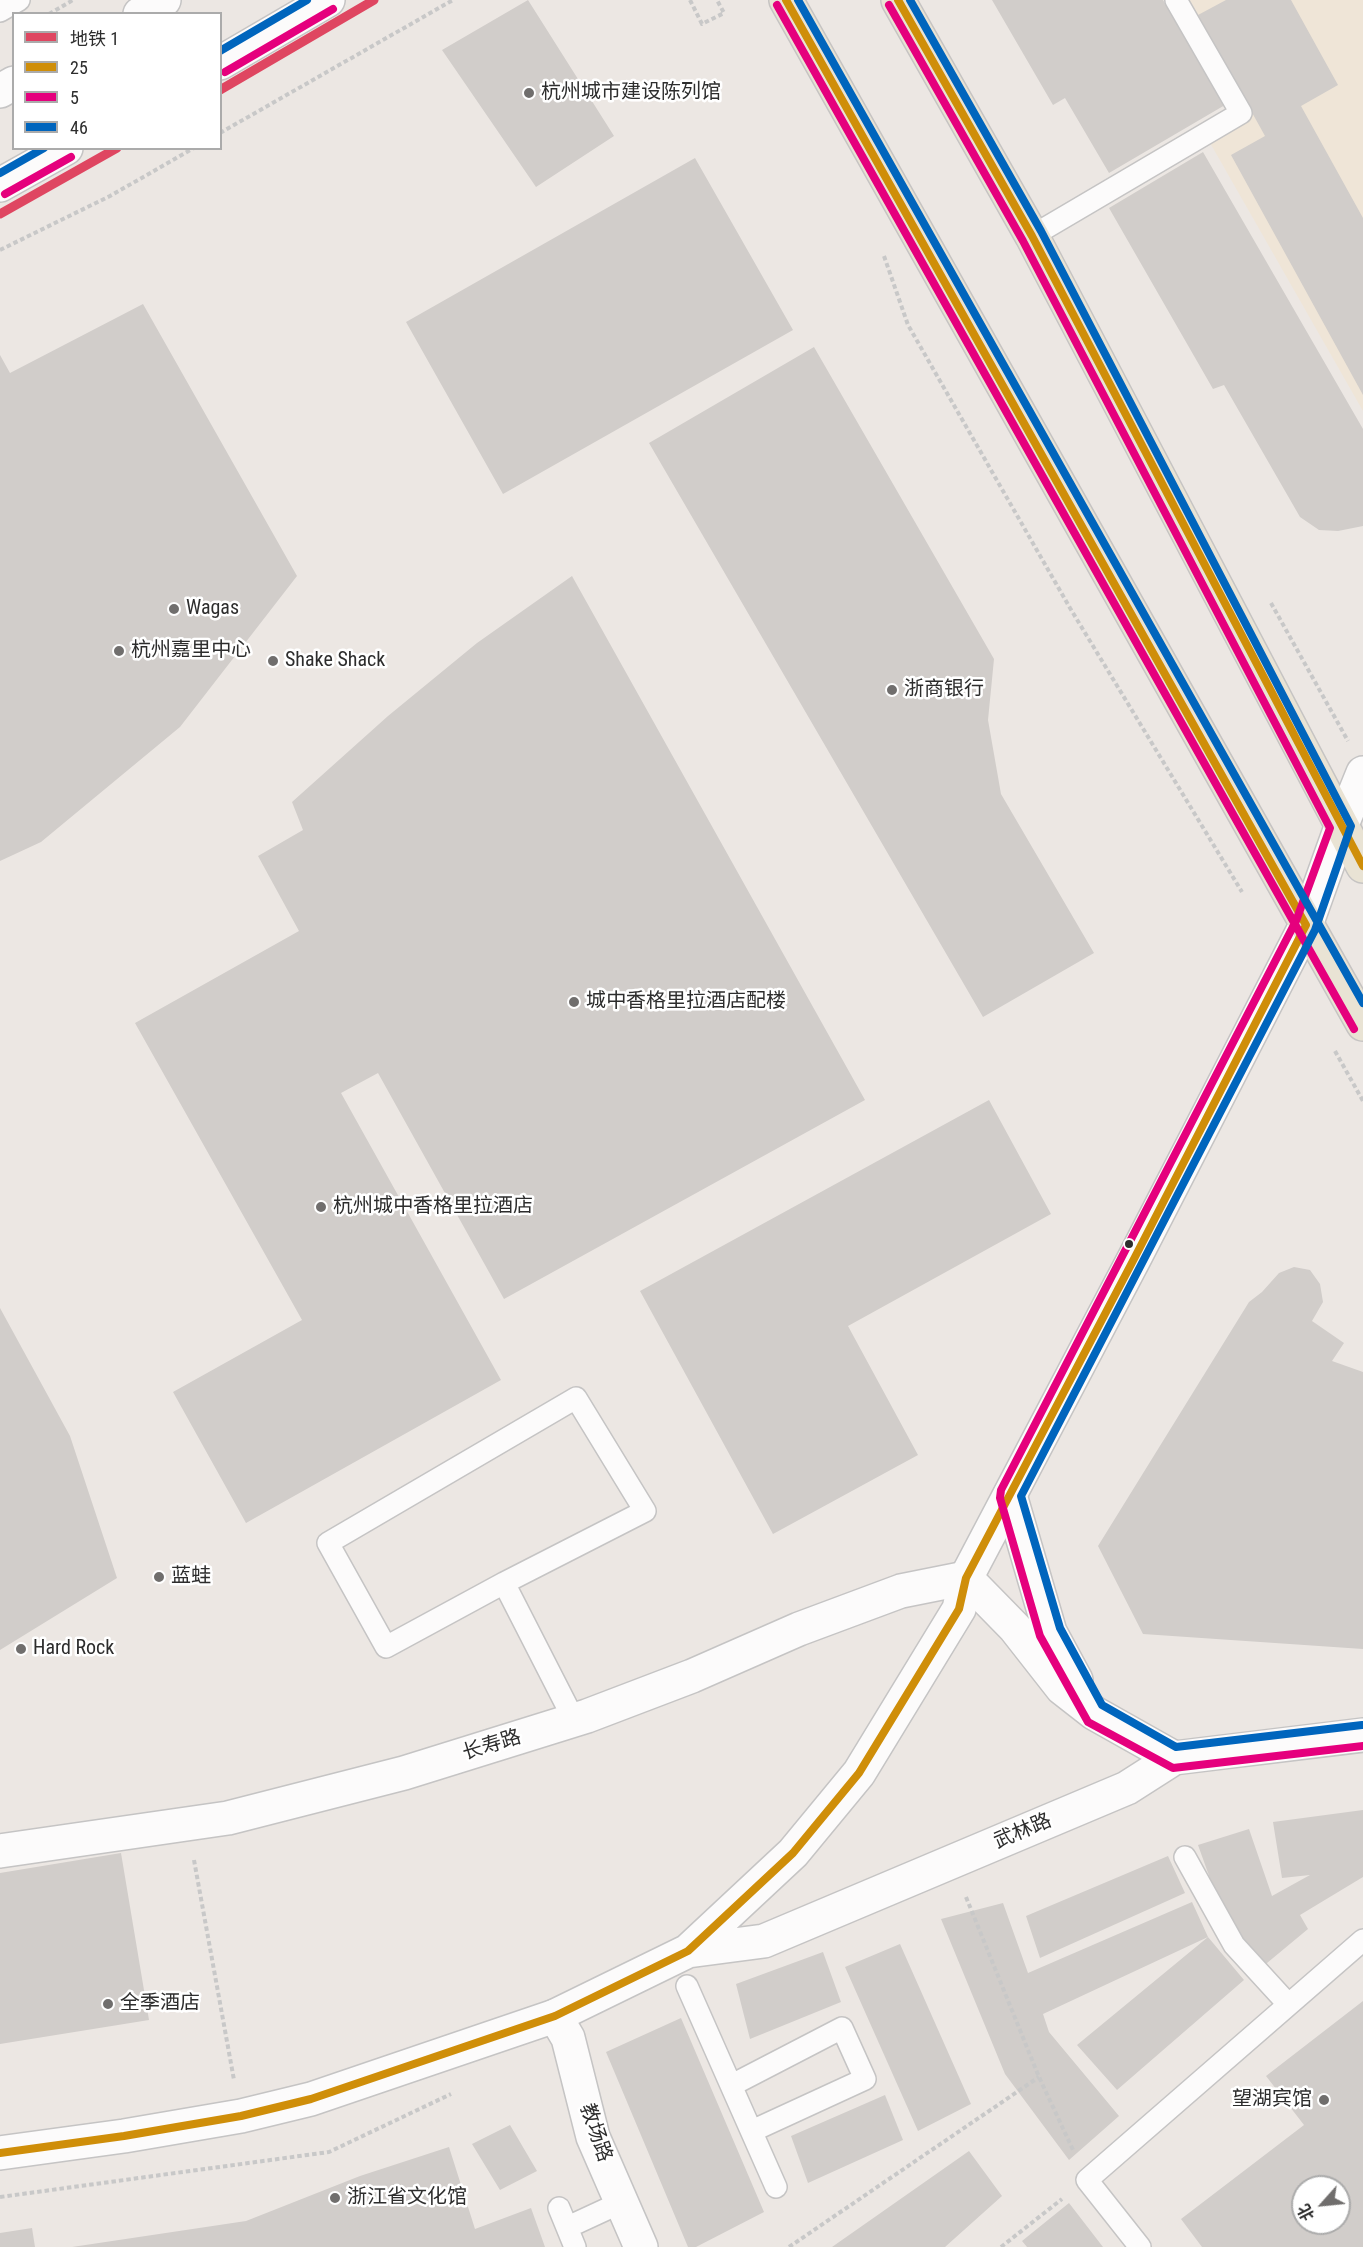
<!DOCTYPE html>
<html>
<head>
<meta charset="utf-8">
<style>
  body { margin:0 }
  #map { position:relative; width:1363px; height:2247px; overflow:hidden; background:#ece7e3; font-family:"Roboto Condensed","Noto Sans SC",sans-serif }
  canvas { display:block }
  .legend { position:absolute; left:12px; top:12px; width:210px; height:138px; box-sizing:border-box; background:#fff; border:2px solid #ababab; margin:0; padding:8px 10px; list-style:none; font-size:18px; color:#2d2d2d }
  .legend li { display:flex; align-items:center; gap:12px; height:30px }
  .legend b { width:30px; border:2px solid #ababab }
  .north { position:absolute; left:1291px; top:2175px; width:60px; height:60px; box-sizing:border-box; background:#fff; border:2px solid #ababab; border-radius:50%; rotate:243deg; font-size:16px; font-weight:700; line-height:24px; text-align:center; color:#2d2d2d }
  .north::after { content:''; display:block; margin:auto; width:21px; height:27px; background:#706e6d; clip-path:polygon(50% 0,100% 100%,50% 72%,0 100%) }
</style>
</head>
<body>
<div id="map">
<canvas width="1363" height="2247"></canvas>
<ul class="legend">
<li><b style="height:8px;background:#df4661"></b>地铁 1</li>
<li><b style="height:8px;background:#cf8e09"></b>25</li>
<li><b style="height:8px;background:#e5007d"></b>5</li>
<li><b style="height:8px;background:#0065bd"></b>46</li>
</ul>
<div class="north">北</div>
</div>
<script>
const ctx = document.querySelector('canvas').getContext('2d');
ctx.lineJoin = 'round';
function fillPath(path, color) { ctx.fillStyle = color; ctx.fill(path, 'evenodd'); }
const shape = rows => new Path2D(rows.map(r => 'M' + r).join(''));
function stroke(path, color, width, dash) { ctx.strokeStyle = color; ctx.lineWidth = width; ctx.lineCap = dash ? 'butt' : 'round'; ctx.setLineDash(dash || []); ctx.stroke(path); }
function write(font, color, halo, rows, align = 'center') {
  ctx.font = font + ' "Roboto Condensed","Noto Sans SC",sans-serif'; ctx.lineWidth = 5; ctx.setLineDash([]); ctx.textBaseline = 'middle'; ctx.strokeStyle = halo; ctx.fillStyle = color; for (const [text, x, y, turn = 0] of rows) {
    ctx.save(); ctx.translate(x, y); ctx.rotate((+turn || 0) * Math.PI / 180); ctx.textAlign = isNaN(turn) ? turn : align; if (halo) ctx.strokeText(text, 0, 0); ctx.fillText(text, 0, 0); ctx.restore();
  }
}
fillPath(shape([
  [1176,0,1363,0,1363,411,1205,134,1241,113]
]), '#efe5d7');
fillPath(shape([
  [528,0,614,136,536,187,442,50],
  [992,0,1163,0,1225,105,1109,173,1065,98,1053,105],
  [1226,0,1291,0,1338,85,1301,106,1363,218,1363,395,1231,155,1265,136,1198,15],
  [1203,152,1363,429,1363,526,1338,531,1319,530,1300,517,1224,385,1213,389,1109,208],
  [695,158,793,330,503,494,406,322],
  [143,304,297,576,180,727,41,842,0,861,0,355,10,373],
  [814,347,994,659,988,720,1001,794,1094,953,983,1017,649,443],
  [572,576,865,1100,504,1299,378,1073,341,1093,501,1380,246,1523,173,1392,302,1320,135,1023,299,931,258,856,303,830,292,802,388,716,477,643],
  [989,1100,1051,1214,848,1326,918,1455,773,1534,640,1291],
  [1294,1267,1310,1270,1320,1284,1323,1302,1312,1321,1344,1343,1332,1361,1363,1372,1363,1649,1143,1634,1098,1546,1249,1302,1262,1292,1279,1273],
  [0,1308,70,1436,117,1578,0,1650],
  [1363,1810,1363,1877,1300,1915,1308,1929,1261,1968,1217,1898,1198,1845,1249,1829,1272,1896,1310,1875,1282,1878,1273,1822],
  [121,1853,149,2020,0,2044,0,1873],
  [1168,1856,1185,1893,1040,1958,1026,1916],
  [1192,1902,1208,1937,1244,1980,1117,2090,1077,2045,1208,1937,1043,2014,1049,2032,1119,2116,1069,2160,1005,2074,941,1919,1003,1903,1028,1973],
  [900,1944,971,2104,918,2131,845,1967],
  [823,1952,841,2002,750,2039,736,1984],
  [1363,2001,1363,2247,1202,2247,1181,2219,1304,2125,1266,2076],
  [1303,2187,1339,2187,1339,2223,1303,2223],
  [681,2018,764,2212,696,2247,688,2247,606,2052],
  [885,2095,903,2140,808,2183,791,2136],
  [510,2125,537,2171,500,2190,472,2144],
  [449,2147,475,2229,531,2208,545,2247,72,2247,246,2221,360,2176],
  [969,2151,1002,2196,945,2247,832,2247],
  [1069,2203,1103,2247,1027,2247,1022,2241],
  [32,2228,35,2247,0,2247,0,2233]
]), '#d1cdca');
const lane = shape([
  [0,11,19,0],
  [1032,236,1241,113,1176,0],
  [504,1583,645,1511,576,1398,328,1543,386,1647,504,1583,574,1720],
  [1185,1857,1234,1945,1288,2004],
  [687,1986,776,2187],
  [732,2085,842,2028,865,2079,752,2131],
  [559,2208,575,2247],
  [568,2227,622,2202],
  [1140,2247,1087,2180,1363,1940]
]);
const street = shape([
  [1341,827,1363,773],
  [1010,1495,1050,1632,1076,1680],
  [0,1851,228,1818,404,1773,587,1716,692,1676,799,1629,901,1591,966,1578,1015,1628,1062,1688,1094,1713,1174,1758],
  [555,2016,568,2038,593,2137,641,2247]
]);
const secondary = shape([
  [140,14,164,0],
  [220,63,328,0],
  [0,91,14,83],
  [0,185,66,148],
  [688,1951,764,1941,1127,1788,1174,1758,1363,1735],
  [0,2153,124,2136,241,2116,311,2099,555,2016,688,1951,793,1853,859,1773,959,1609,966,1578,1135,1257,1306,925,1341,827]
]);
const primary = shape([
  [786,0,1363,1024],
  [898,0,1032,236,1363,866]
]);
stroke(lane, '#c5c4c4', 24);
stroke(street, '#c5c4c4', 36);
stroke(secondary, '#c5c4c4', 36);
stroke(primary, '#c6c4c3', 36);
stroke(shape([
  [690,0,702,24,724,13,717,0],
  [49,14,73,0],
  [220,133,453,0],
  [0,250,110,196,194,148],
  [884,256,908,325,1070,608,1242,892],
  [1271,603,1348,741],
  [1335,1051,1363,1101],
  [194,1860,234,2080],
  [966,1897,1039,2077,1073,2150],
  [0,2197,329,2152,451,2094],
  [789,2247,1039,2077],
  [1001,2247,1062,2199]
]), '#c8c8c8', 4, [4.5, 3]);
stroke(lane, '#fcfbfb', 21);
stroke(street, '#fcfbfb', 33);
stroke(secondary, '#fcfbfb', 33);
stroke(primary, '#e9e3d4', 33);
stroke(shape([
  [898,0,1032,236,1363,866],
  [0,2153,124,2136,241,2116,311,2099,555,2016,688,1951,793,1853,859,1773,959,1609,966,1578,1135,1257,1306,925,786,0]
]), '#cf8e09', 8);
stroke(shape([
  [777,5,1354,1029],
  [889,5,1023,241,1330,828,1296,921,1001,1490,1000,1498,1040,1636,1088,1722,1173,1768,1363,1746],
  [225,72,333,9],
  [5,194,71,157]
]), '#e5007d', 8);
stroke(shape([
  [798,0,1363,1003],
  [910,0,1041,231,1351,826,1315,930,1021,1496,1060,1628,1102,1705,1176,1747,1362,1725],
  [220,51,307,0],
  [0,173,44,148]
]), '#0065bd', 8);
stroke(shape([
  [220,90,374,0],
  [0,214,117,148]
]), '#df4661', 9);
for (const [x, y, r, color] of [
  [529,93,6,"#706e6d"],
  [174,609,6,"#706e6d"],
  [119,651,6,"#706e6d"],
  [273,661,6,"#706e6d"],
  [892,690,6,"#706e6d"],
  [574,1002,6,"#706e6d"],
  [321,1207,6,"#706e6d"],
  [1129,1244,5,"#2d2d2d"],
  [159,1577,6,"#706e6d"],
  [21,1649,6,"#706e6d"],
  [108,2004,6,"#706e6d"],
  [1324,2100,6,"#706e6d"],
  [335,2198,6,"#706e6d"]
]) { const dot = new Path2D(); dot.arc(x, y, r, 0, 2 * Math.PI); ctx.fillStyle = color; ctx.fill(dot); stroke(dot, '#fff', 2); }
write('20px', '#2d2d2d', '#fff', [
  ["杭州城市建设陈列馆",541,93],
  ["Wagas",186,609],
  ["杭州嘉里中心",131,651],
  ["Shake Shack",285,661],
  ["浙商银行",904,690],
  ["城中香格里拉酒店配楼",586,1002],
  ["杭州城中香格里拉酒店",333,1207],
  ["蓝蛙",171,1577],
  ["Hard Rock",33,1649],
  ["全季酒店",120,2004],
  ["望湖宾馆",1312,2100,"right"],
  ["浙江省文化馆",347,2198]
], 'left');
write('20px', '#2d2d2d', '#fff', [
  ["长寿路",492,1746,-17],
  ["武林路",1023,1832,-23],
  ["教场路",595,2133,71]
]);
</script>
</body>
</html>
